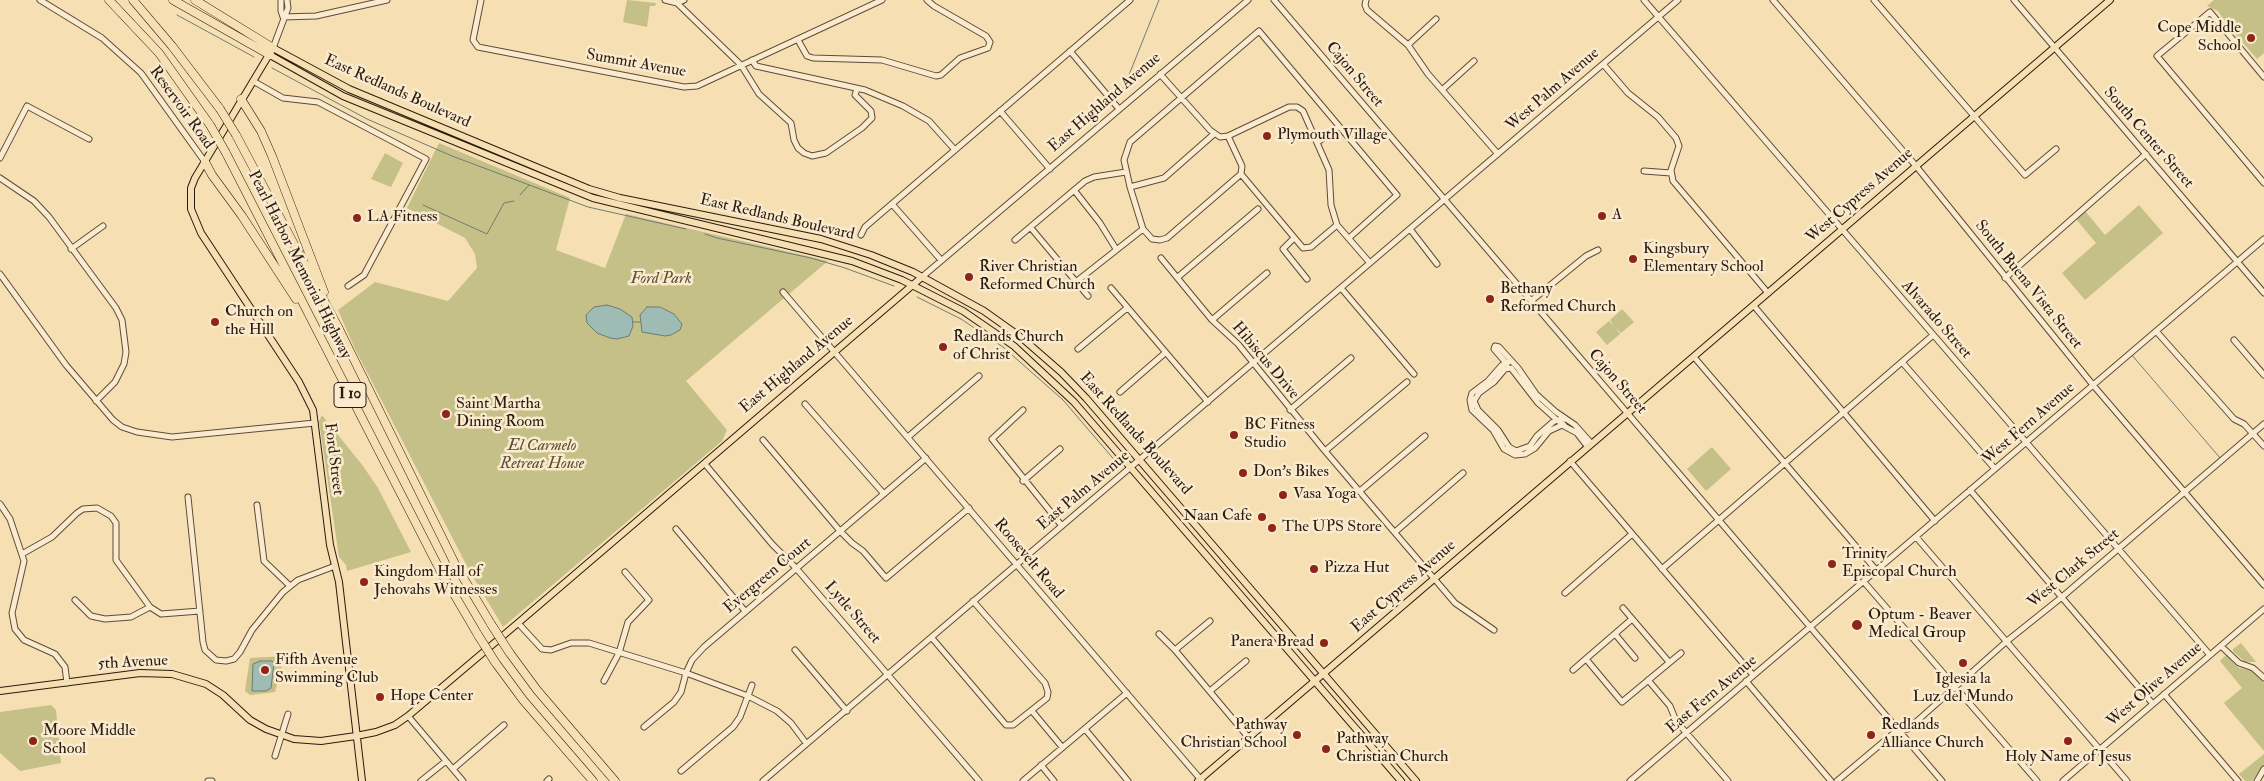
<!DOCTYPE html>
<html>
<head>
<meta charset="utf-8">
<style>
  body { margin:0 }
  canvas { display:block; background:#f7dfb4 }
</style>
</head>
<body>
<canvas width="2264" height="781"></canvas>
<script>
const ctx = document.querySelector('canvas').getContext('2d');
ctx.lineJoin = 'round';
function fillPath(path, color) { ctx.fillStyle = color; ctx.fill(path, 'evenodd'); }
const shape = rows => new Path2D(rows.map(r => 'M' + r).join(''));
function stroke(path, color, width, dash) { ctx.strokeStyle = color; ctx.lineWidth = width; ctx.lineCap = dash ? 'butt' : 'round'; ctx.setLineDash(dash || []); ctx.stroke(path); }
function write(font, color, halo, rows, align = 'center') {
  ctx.font = font + ' "IM FELL Double Pica",serif'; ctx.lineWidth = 5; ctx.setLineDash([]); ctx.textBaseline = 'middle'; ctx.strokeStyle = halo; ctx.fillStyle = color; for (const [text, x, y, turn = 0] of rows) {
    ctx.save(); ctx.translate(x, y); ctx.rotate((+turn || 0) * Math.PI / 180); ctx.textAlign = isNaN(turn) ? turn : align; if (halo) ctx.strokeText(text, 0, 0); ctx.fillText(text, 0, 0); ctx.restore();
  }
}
fillPath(shape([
  [627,0,656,3,655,6,650,6,647,27,623,22],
  [2214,0,2264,0,2264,53,2257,59,2226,23,2218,11,2207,6],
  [439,143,570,198,556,250,605,268,626,214,828,261,686,381,727,430,722,441,503,627,470,572,355,349,338,310,375,282,448,301,477,268,475,254,465,238,407,208],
  [385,153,403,163,391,187,371,179],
  [2139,205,2163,233,2085,300,2062,273,2096,243,2076,219,2085,211,2105,235],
  [1622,309,1634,322,1621,333,1615,327,1620,334,1607,345,1596,332,1609,321,1614,326,1610,320],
  [322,415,363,466,378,488,411,552,347,571,346,565,339,557,319,421],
  [1712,447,1731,469,1706,491,1687,469],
  [2241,643,2256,662,2245,662,2233,651,2233,649],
  [2226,655,2239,668,2253,671,2264,683,2264,751,2224,703,2242,688,2220,661],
  [285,656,275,692,250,695,245,691,250,658],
  [51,705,56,710,61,763,20,771,0,753,0,712],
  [2264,754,2264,764,2252,781,2245,781,2239,774]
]), '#c4c087');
const water = shape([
  [607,305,620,309,632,317,633,326,629,336,617,339,610,338,597,333,587,323,586,315,594,307,607,305],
  [647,307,660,307,674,314,682,324,680,330,671,335,665,336,642,332,640,315,647,307],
  [260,661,272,661,274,663,271,688,266,691,252,691,253,664,260,661]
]);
fillPath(water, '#9ebcb3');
stroke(water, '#6f7c72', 1);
stroke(shape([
  [177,15,254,57],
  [272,68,367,119,452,156,588,207,686,229],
  [1123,90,1159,0],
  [520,195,529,185],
  [423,205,487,234,504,203,514,201],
  [705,234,717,238,811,258,845,268,894,286],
  [917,297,961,319,1003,347,1063,400,1117,463],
  [633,322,640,322],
  [2131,354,2221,459]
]), '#6f7c72', 1);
const minor = shape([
  [40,0,102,38,141,73,205,162],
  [281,0,281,11,283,17],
  [481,0,473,40,478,47,684,87,697,86,882,0],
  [665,0,677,3,684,0],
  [1274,0,1942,781],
  [1366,0,1365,5,1367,10,1408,45,1428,74,1498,154],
  [1644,0,2210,655],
  [1773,0,1916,166,2093,385,2264,585],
  [1874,0,2025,175,2056,149],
  [2014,0,2264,293],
  [677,3,741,65,759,94,791,123,794,140,798,148,804,153,812,156,826,153,862,128,872,118,871,111,855,95,857,89],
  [283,17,316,16,387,0],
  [798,40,807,56,813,58,882,60,936,76,941,75,960,58,988,48,990,42,986,36,934,6,927,0],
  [1408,45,1436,19],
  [273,48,288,8,287,0],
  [1070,51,1119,109],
  [752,60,756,66,865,90,903,106,929,121,955,150],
  [1603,64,1628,93,1658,117,1676,138,1679,146,1671,170,1673,181,1768,293],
  [1160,74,1210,130,1220,137,1228,136,1289,107,1297,107,1303,111,1329,170,1331,205,1337,225,1370,263],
  [2264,77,2210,12,2157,56,2264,183],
  [253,81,283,98,318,102,426,159,364,275,348,286],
  [1443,89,1474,61],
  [1000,111,1050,169],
  [1228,136,1242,166,1241,174,1303,248,1311,247,1337,225],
  [1318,142,1339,126],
  [0,158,27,106,89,139],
  [1644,171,1671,173],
  [1241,174,1167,238,1160,240,1152,239,1143,229,1130,187,1124,160,1130,142,1259,31,1397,195,1349,238],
  [0,178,34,201,49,217,116,308,122,320,126,352,124,364,115,382,96,401],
  [1130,187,1164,178,1214,134],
  [1074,190,1100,223,1116,249],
  [892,204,941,260],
  [1031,228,1088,296],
  [1410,229,1437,264],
  [861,235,865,227,1130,0],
  [1294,238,1283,249,1307,279],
  [1015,240,1085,181,1094,177,1126,172],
  [71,249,103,226],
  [1161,258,1212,320,1238,344,1325,451,1455,603,1494,630],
  [0,274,66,365,113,420,122,427,137,432,172,437,315,423],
  [922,277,1248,0],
  [1178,277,1258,209],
  [2005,278,2146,154],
  [1077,281,1143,229],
  [1111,288,1208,402],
  [1341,288,1414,374],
  [783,292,1202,781],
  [1531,301,1586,256,1598,250],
  [1754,306,1935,521],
  [1212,320,1267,273],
  [2156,331,2234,419,2244,424,2264,446],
  [2234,340,2264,375],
  [1078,349,1127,308],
  [1694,357,1877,571],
  [1511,361,1502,365,1488,381,1472,393,1470,400,1472,410,1493,430,1504,449,1515,455,1525,454,1535,448,1549,431,1562,425,1577,433,1587,446],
  [1902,362,1995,469],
  [1507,364,1494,349,1495,346,1499,347,1518,368,1536,394,1556,412,1575,425,1591,443],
  [1120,392,1165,353],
  [805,404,884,494],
  [1023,410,992,439,1062,526],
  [1290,410,1351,358],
  [1564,425,1557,420,1538,403,1511,368,1505,369,1494,382,1479,393,1474,401,1478,410,1498,430,1509,447,1516,451,1530,446,1537,436,1553,422,1557,420,1566,419],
  [908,437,979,376],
  [763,440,840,531,852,543,863,551,886,578,969,508],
  [1325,451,1407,382],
  [1570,461,1753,675],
  [705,464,772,544,796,568,979,781],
  [1023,481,1060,449],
  [1970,490,2153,704],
  [1360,491,1425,436],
  [188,497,203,642,205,650,216,660,226,661,234,659,240,652,252,630,283,592,298,580,335,566],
  [0,504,10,519,24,561,12,613,15,629,24,640,55,654,65,667,67,683],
  [257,505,264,561,290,586],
  [676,529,745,611],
  [1395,532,1463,473],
  [1917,538,2127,781],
  [22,554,52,537,77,513,83,509,97,508,111,516,116,523,116,560,150,607,161,614,200,611],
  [1662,569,1932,336],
  [1864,582,2037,781],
  [1565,593,1632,534],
  [75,600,91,616,105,619,131,617,150,607],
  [1623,608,1669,662],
  [518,623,542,649,551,650,571,643,589,643,686,673,748,696,777,711,791,723,806,743],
  [1159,634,1175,650,1248,737],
  [1615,634,1635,658],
  [932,638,1006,725,1013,725,1047,698,1048,692,1045,683,973,601],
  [2221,646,2239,663,2253,668,2264,678],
  [795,650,847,711],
  [1175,650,1210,621],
  [1586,659,1622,702,1681,653],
  [1573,670,1632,619],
  [1648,680,1670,706,1676,721,1728,781],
  [604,681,619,653,628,622,649,600,625,572],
  [1746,681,1831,781],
  [1210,691,1246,661],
  [2164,694,2238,781],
  [1032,711,1062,747],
  [408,716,463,781],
  [644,727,674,702,681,692,686,673,692,660,704,647,926,458],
  [1085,729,1128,781],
  [275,756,288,714],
  [1041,765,1054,781],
  [453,769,504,725],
  [681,771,733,727,740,717,752,685],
  [208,781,212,781],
  [421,781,446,761],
  [547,781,549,779],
  [763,781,1678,0],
  [1023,781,1127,693],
  [1630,781,2264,239],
  [1837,781,1894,733,1908,729,2007,641,2062,597,2264,424],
  [2063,781,2264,609],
  [2257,781,2264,769]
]);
const major = shape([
  [270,55,343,96,593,198,852,261,902,280,963,311,1014,346,1074,402,1401,781],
  [0,691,140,673,172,674,206,684,223,695,250,720,266,729,294,739,321,741,356,736,376,732,395,725,408,716,518,623,922,277],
  [362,781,339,582,330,545,313,410,299,382,201,233,191,209,191,188,195,178,273,48,349,89,589,189,620,198,821,239,871,255,913,272,984,311,1022,338,1061,372,1086,398,1416,781],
  [1198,781,2110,0]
]);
const highway = shape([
  [109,0,159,53,210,125],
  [133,0,172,46,220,109],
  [173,0,270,55],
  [195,0,273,48],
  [241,99,261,131,272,156,324,292],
  [236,135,338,327,455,564,491,624],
  [226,153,441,572,478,635],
  [205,162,212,175,242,216,296,299],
  [509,652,537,690,615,781],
  [495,662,523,700,593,781]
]);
stroke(minor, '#5c4c39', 7);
stroke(major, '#291b10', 8);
stroke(highway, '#291b10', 9);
stroke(minor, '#faeace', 5);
stroke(major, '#f7dfb4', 6);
stroke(highway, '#f7dfb4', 8);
const highwayBridge = shape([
  [220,109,236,135],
  [210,125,226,153],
  [491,624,509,652],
  [478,635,495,662]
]);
stroke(highwayBridge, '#291b10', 9, []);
stroke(highwayBridge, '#f7dfb4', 8);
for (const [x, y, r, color] of [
  [2251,38,5,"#8f2418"],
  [1267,136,5,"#8f2418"],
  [1602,216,5,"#8f2418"],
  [357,218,5,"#8f2418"],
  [1633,259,5,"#8f2418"],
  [969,277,5,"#8f2418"],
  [1490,299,5,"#8f2418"],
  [215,322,5,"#8f2418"],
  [943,347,5,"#8f2418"],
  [446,414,5,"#8f2418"],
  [1234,435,5,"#8f2418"],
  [1243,473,5,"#8f2418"],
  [1283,495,5,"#8f2418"],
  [1262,517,5,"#8f2418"],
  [1272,528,5,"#8f2418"],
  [1832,564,5,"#8f2418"],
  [1314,569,5,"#8f2418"],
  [364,582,5,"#8f2418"],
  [1857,625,6,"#8f2418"],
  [1324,643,5,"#8f2418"],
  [1963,663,5,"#8f2418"],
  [265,670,5,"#8f2418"],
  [380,697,5,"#8f2418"],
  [1297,735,5,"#8f2418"],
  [1871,735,5,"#8f2418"],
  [33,741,5,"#8f2418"],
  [2068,741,5,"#8f2418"],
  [1326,749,5,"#8f2418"]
]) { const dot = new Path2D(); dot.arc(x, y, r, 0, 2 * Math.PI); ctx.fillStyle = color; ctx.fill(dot); stroke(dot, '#faeace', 2); }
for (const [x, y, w] of [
  [350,395,32]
]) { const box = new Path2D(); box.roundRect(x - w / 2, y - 12.5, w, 25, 4); ctx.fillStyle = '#faeace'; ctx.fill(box); stroke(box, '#291b10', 1); }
write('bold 15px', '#291b10', null, [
  ["I 10",350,395]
]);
write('16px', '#291b10', '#faeace', [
  ["Cope Middle",2241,29,"right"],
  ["School",2241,47,"right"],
  ["Plymouth Village",1277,136],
  ["A",1612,216],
  ["LA Fitness",367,218],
  ["Kingsbury",1643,250],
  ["Elementary School",1643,268],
  ["River Christian",979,268],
  ["Reformed Church",979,286],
  ["Bethany",1500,290],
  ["Reformed Church",1500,308],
  ["Church on",225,313],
  ["the Hill",225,331],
  ["Redlands Church",953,338],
  ["of Christ",953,356],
  ["Saint Martha",456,405],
  ["Dining Room",456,423],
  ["BC Fitness",1244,426],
  ["Studio",1244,444],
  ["Don's Bikes",1253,473],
  ["Vasa Yoga",1293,495],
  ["Naan Cafe",1252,517,"right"],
  ["The UPS Store",1282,528],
  ["Trinity",1842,555],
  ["Episcopal Church",1842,573],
  ["Pizza Hut",1324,569],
  ["Kingdom Hall of",374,573],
  ["Jehovahs Witnesses",374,591],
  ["Optum - Beaver",1868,616],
  ["Medical Group",1868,634],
  ["Panera Bread",1314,643,"right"],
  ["Fifth Avenue",275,661],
  ["Swimming Club",275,679],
  ["Iglesia la",1963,680,"center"],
  ["Luz del Mundo",1963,698,"center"],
  ["Hope Center",390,697],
  ["Pathway",1287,726,"right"],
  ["Christian School",1287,744,"right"],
  ["Redlands",1881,726],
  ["Alliance Church",1881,744],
  ["Moore Middle",43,732],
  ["School",43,750],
  ["Pathway",1336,740],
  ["Christian Church",1336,758],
  ["Holy Name of Jesus",2068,758,"center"]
], 'left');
write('16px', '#291b10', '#faeace', [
  ["Summit Avenue",636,64,10],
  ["Cajon Street",1354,75,50],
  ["West Palm Avenue",1553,90,-41],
  ["East Redlands Boulevard",397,92,24],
  ["East Highland Avenue",1105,103,-41],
  ["Reservoir Road",181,108,54],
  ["South Center Street",2148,138,49],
  ["West Cypress Avenue",1860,196,-41],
  ["East Redlands Boulevard",777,218,13],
  ["Pearl Harbor Memorial Highway",299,265,63],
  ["South Buena Vista Street",2028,285,51],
  ["Alvarado Street",1936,320,49],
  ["Hibiscus Drive",1265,361,50],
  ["East Highland Avenue",797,365,-40],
  ["Cajon Street",1617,382,49],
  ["West Fern Avenue",2029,424,-41],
  ["East Redlands Boulevard",1135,434,48],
  ["Ford Street",333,459,83],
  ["East Palm Avenue",1084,491,-40],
  ["Roosevelt Road",1028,559,50],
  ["West Clark Street",2074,569,-40],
  ["Evergreen Court",768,576,-40],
  ["East Cypress Avenue",1404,587,-41],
  ["Lytle Street",852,613,49],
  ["5th Avenue",133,663,-3],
  ["West Olive Avenue",2155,685,-41],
  ["East Fern Avenue",1712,695,-40]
]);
write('italic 16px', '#584d34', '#faeace', [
  ["Ford Park",661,280],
  ["El Carmelo",542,447],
  ["Retreat House",542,465]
]);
</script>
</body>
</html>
